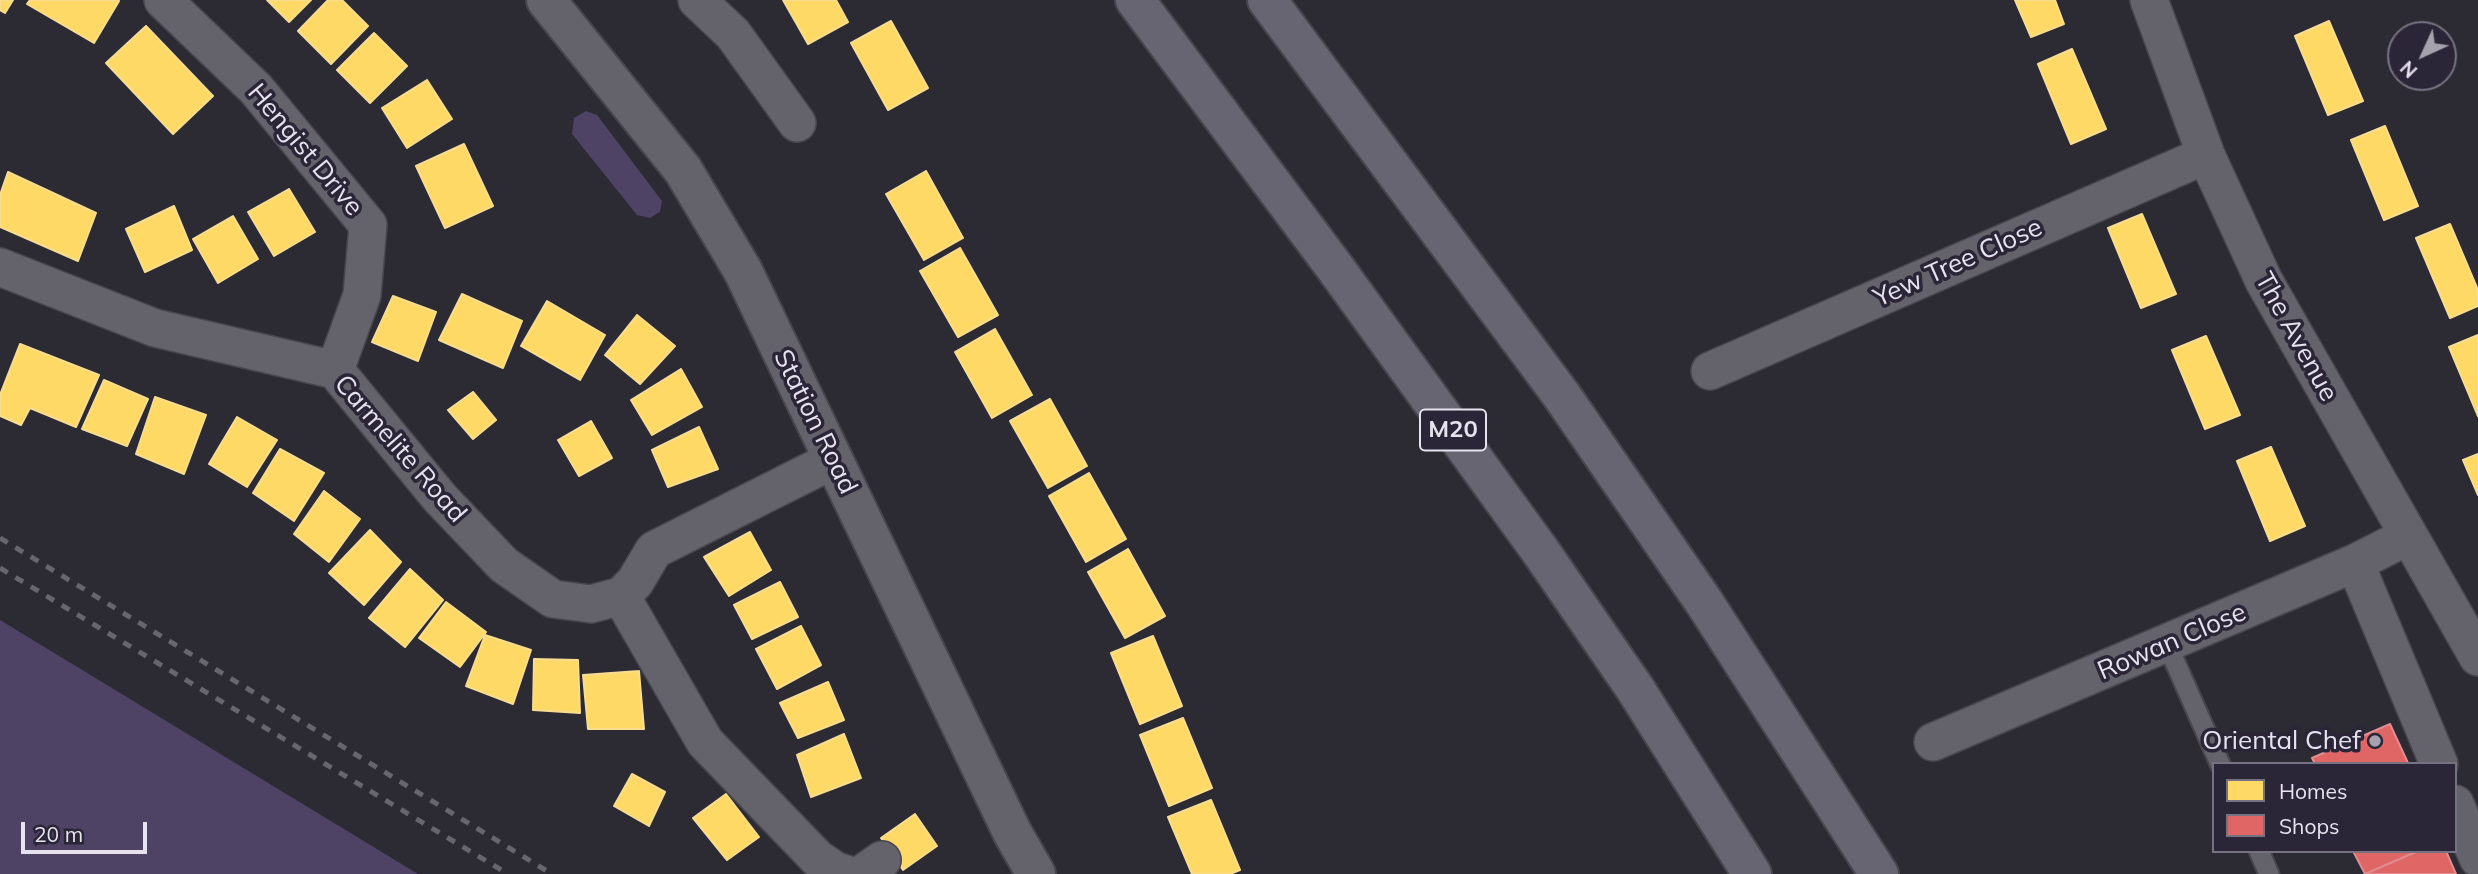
<!DOCTYPE html>
<html>
<head>
<meta charset="utf-8">
<style>
  body { margin:0 }
  #map { position:relative; width:2478px; height:874px; overflow:hidden; background:#2c2a33; font-family:Mulish,sans-serif }
  canvas { display:block }
  .legend { position:absolute; left:2212px; top:762px; width:245px; height:91px; box-sizing:border-box; background:#2b2637; border:2px solid #767281; margin:0; padding:9px 12px; list-style:none; font-size:21px; color:#e6e3ef }
  .legend li { display:flex; align-items:center; gap:14px; height:35px }
  .legend b { width:35px; border:2px solid #767281 }
  .north { position:absolute; left:2387px; top:21px; width:70px; height:70px; box-sizing:border-box; background:#2b2637; border:2px solid #767281; border-radius:50%; rotate:225deg; font-size:19px; font-weight:700; line-height:28px; text-align:center; color:#e6e3ef }
  .north::after { content:''; display:block; margin:auto; width:24px; height:32px; background:#a5a2ad; clip-path:polygon(50% 0,100% 100%,50% 72%,0 100%) }
  .scale { position:absolute; left:21px; top:822px; width:126px; height:32px; box-sizing:border-box; border:4px solid #e6e3ef; border-top:0; padding-left:9px; font-size:21px; line-height:24px; white-space:nowrap; color:#e6e3ef; -webkit-text-stroke:5px #2b2637; paint-order:stroke }
</style>
</head>
<body>
<div id="map">
<canvas width="2478" height="874"></canvas>
<ul class="legend">
<li><b style="height:19px;background:#ffd966"></b>Homes</li>
<li><b style="height:19px;background:#e06666"></b>Shops</li>
</ul>
<div class="north">N</div>
<div class="scale">20 m</div>
</div>
<script>
const ctx = document.querySelector('canvas').getContext('2d');
ctx.lineJoin = 'round';
function fillPath(path, color) { ctx.fillStyle = color; ctx.fill(path, 'evenodd'); }
const shape = rows => new Path2D(rows.map(r => 'M' + r).join(''));
function stroke(path, color, width, dash) { ctx.strokeStyle = color; ctx.lineWidth = width; ctx.lineCap = dash ? 'butt' : 'round'; ctx.setLineDash(dash || []); ctx.stroke(path); }
function write(font, color, halo, rows, align = 'center') {
  ctx.font = font + ' Mulish,sans-serif'; ctx.lineWidth = 7; ctx.setLineDash([]); ctx.textBaseline = 'middle'; ctx.strokeStyle = halo; ctx.fillStyle = color; for (const [text, x, y, turn = 0] of rows) {
    ctx.save(); ctx.translate(x, y); ctx.rotate((+turn || 0) * Math.PI / 180); ctx.textAlign = isNaN(turn) ? turn : align; if (halo) ctx.strokeText(text, 0, 0); ctx.fillText(text, 0, 0); ctx.restore();
  }
}
fillPath(shape([
  [586,111,597,115,662,201,660,212,650,218,637,215,572,134,574,118],
  [0,620,418,874,0,874]
]), '#4e4365');
const homes = shape([
  [0,0,13,0,5,13,0,10,0,0],
  [30,0,116,0,119,1,94,43,27,4,30,0],
  [267,0,311,0,289,22,267,0],
  [328,0,342,0,368,26,331,64,298,31,328,0],
  [783,0,836,0,848,22,808,44,783,0],
  [2015,0,2055,0,2064,24,2031,37,2015,0],
  [891,21,928,88,888,110,851,43,891,21],
  [2329,21,2363,101,2328,115,2295,36,2329,21],
  [146,26,213,96,173,134,106,63,146,26],
  [374,33,407,66,370,103,337,70,374,33],
  [2072,49,2106,129,2071,144,2038,64,2072,49],
  [427,80,452,119,407,148,382,108,427,80],
  [2385,126,2418,206,2384,220,2351,140,2385,126],
  [464,144,493,206,445,228,416,166,464,144],
  [926,171,963,238,924,260,886,194,926,171],
  [8,172,96,213,78,261,0,227,0,195,8,172],
  [289,189,315,232,274,256,248,212,289,189],
  [174,206,192,250,145,272,126,229,174,206],
  [2142,214,2176,294,2141,308,2108,228,2142,214],
  [233,216,258,259,218,283,193,239,233,216],
  [2450,224,2478,290,2478,306,2450,318,2416,238,2450,224],
  [960,248,998,315,958,337,920,271,960,248],
  [462,294,522,321,503,368,439,340,462,294],
  [393,296,436,312,418,361,372,342,393,296],
  [547,301,605,335,580,380,521,346,547,301],
  [637,315,675,346,640,384,605,355,637,315],
  [995,329,1032,395,992,418,955,352,995,329],
  [2478,335,2478,416,2449,347,2478,335],
  [2206,336,2240,415,2205,429,2172,350,2206,336],
  [20,344,99,375,76,427,30,408,21,425,0,416,0,395,20,344],
  [681,369,702,407,652,435,631,400,681,369],
  [104,380,148,399,127,446,82,429,104,380],
  [473,392,496,420,473,439,448,410,473,392],
  [155,397,206,415,184,474,136,454,155,397],
  [1050,399,1087,466,1048,488,1010,421,1050,399],
  [237,417,277,440,247,487,209,464,237,417],
  [591,421,612,458,579,476,558,440,591,421],
  [699,427,718,469,668,487,652,450,699,427],
  [2271,447,2305,526,2270,541,2237,461,2271,447],
  [280,449,324,473,294,521,253,493,280,449],
  [2478,454,2478,495,2463,460,2478,454],
  [1089,473,1126,539,1086,562,1049,496,1089,473],
  [324,491,360,519,329,562,294,534,324,491],
  [370,530,401,562,364,605,329,573,370,530],
  [750,532,771,570,729,596,704,557,750,532],
  [1128,549,1165,616,1125,638,1088,572,1128,549],
  [410,569,443,600,405,647,369,618,410,569],
  [780,582,798,617,752,639,734,605,780,582],
  [446,602,486,632,460,667,419,638,446,602],
  [801,626,821,665,777,689,756,649,801,626],
  [485,635,531,650,513,704,466,686,485,635],
  [1153,636,1182,706,1140,724,1111,653,1153,636],
  [534,659,578,660,580,713,533,710,534,659],
  [639,671,644,729,588,729,583,675,639,671],
  [828,682,844,720,798,738,780,703,828,682],
  [1183,718,1212,788,1169,806,1140,735,1183,718],
  [844,734,861,778,811,797,797,755,844,734],
  [632,774,665,792,649,826,614,806,632,774],
  [726,794,759,837,727,860,693,818,726,794],
  [1211,800,1240,870,1230,874,1192,874,1168,817,1211,800],
  [915,814,937,846,903,870,881,838,915,814]
]);
fillPath(homes, '#ffd966');
stroke(homes, '#f8dc8f', 2);
const shops = shape([
  [2390,724,2408,763,2315,764,2312,758,2390,724],
  [2353,851,2418,851,2365,874,2353,851],
  [2418,851,2446,851,2456,874,2365,874,2418,851]
]);
fillPath(shops, '#e06666');
stroke(shops, '#e28c8f', 2);
const lane = shape([
  [2167,644,2220,764],
  [2259,851,2269,874]
]);
const street = shape([
  [163,0,256,89,368,225,362,295,335,370],
  [697,0,733,34,797,123],
  [2149,0,2206,155,2264,281,2478,657],
  [0,267,155,328,335,370,440,498,504,565,553,599,591,604,621,596,635,582,654,550,833,460],
  [1710,371,2206,155],
  [2355,563,2439,764],
  [621,596,705,742,818,859,836,871,846,874],
  [1933,742,2355,563,2408,536],
  [2455,804,2478,858],
  [862,874,882,860]
]);
const secondary = shape([
  [546,0,683,170,743,271,1012,832,1036,874]
]);
const highway = shape([
  [1135,0,1336,269,1541,552,1636,690,1752,874],
  [1267,0,1562,396,1704,602,1879,874]
]);
stroke(lane, '#48454d', 23);
stroke(street, '#48454d', 40);
stroke(secondary, '#48454d', 42);
stroke(highway, '#48454d', 42);
stroke(lane, '#64626a', 19);
stroke(street, '#64626a', 37);
stroke(secondary, '#64626a', 38);
stroke(highway, '#686573', 38);
stroke(shape([
  [0,538,552,874],
  [0,568,508,874]
]), '#68666c', 5, [9, 9]);
for (const [x, y, r, color] of [
  [2375,741,7,"#a5a2ad"]
]) { const dot = new Path2D(); dot.arc(x, y, r, 0, 2 * Math.PI); ctx.fillStyle = color; ctx.fill(dot); stroke(dot, '#2b2637', 2.5); }
for (const [x, y, w] of [
  [1453,430,66]
]) { const box = new Path2D(); box.roundRect(x - w / 2, y - 20.5, w, 41, 5); ctx.fillStyle = '#2b2637'; ctx.fill(box); stroke(box, '#e6e3ef', 2); }
write('bold 24px', '#e6e3ef', null, [
  ["M20",1453,430]
]);
write('26px', '#e6e3ef', '#2b2637', [
  ["Hengist Drive",305,150,50],
  ["Yew Tree Close",1958,263,-24],
  ["The Avenue",2296,337,61],
  ["Station Road",815,422,64],
  ["Carmelite Road",400,449,49],
  ["Rowan Close",2172,642,-23]
]);
write('26px', '#e6e3ef', '#2b2637', [
  ["Oriental Chef",2361,741]
], 'right');
</script>
</body>
</html>
